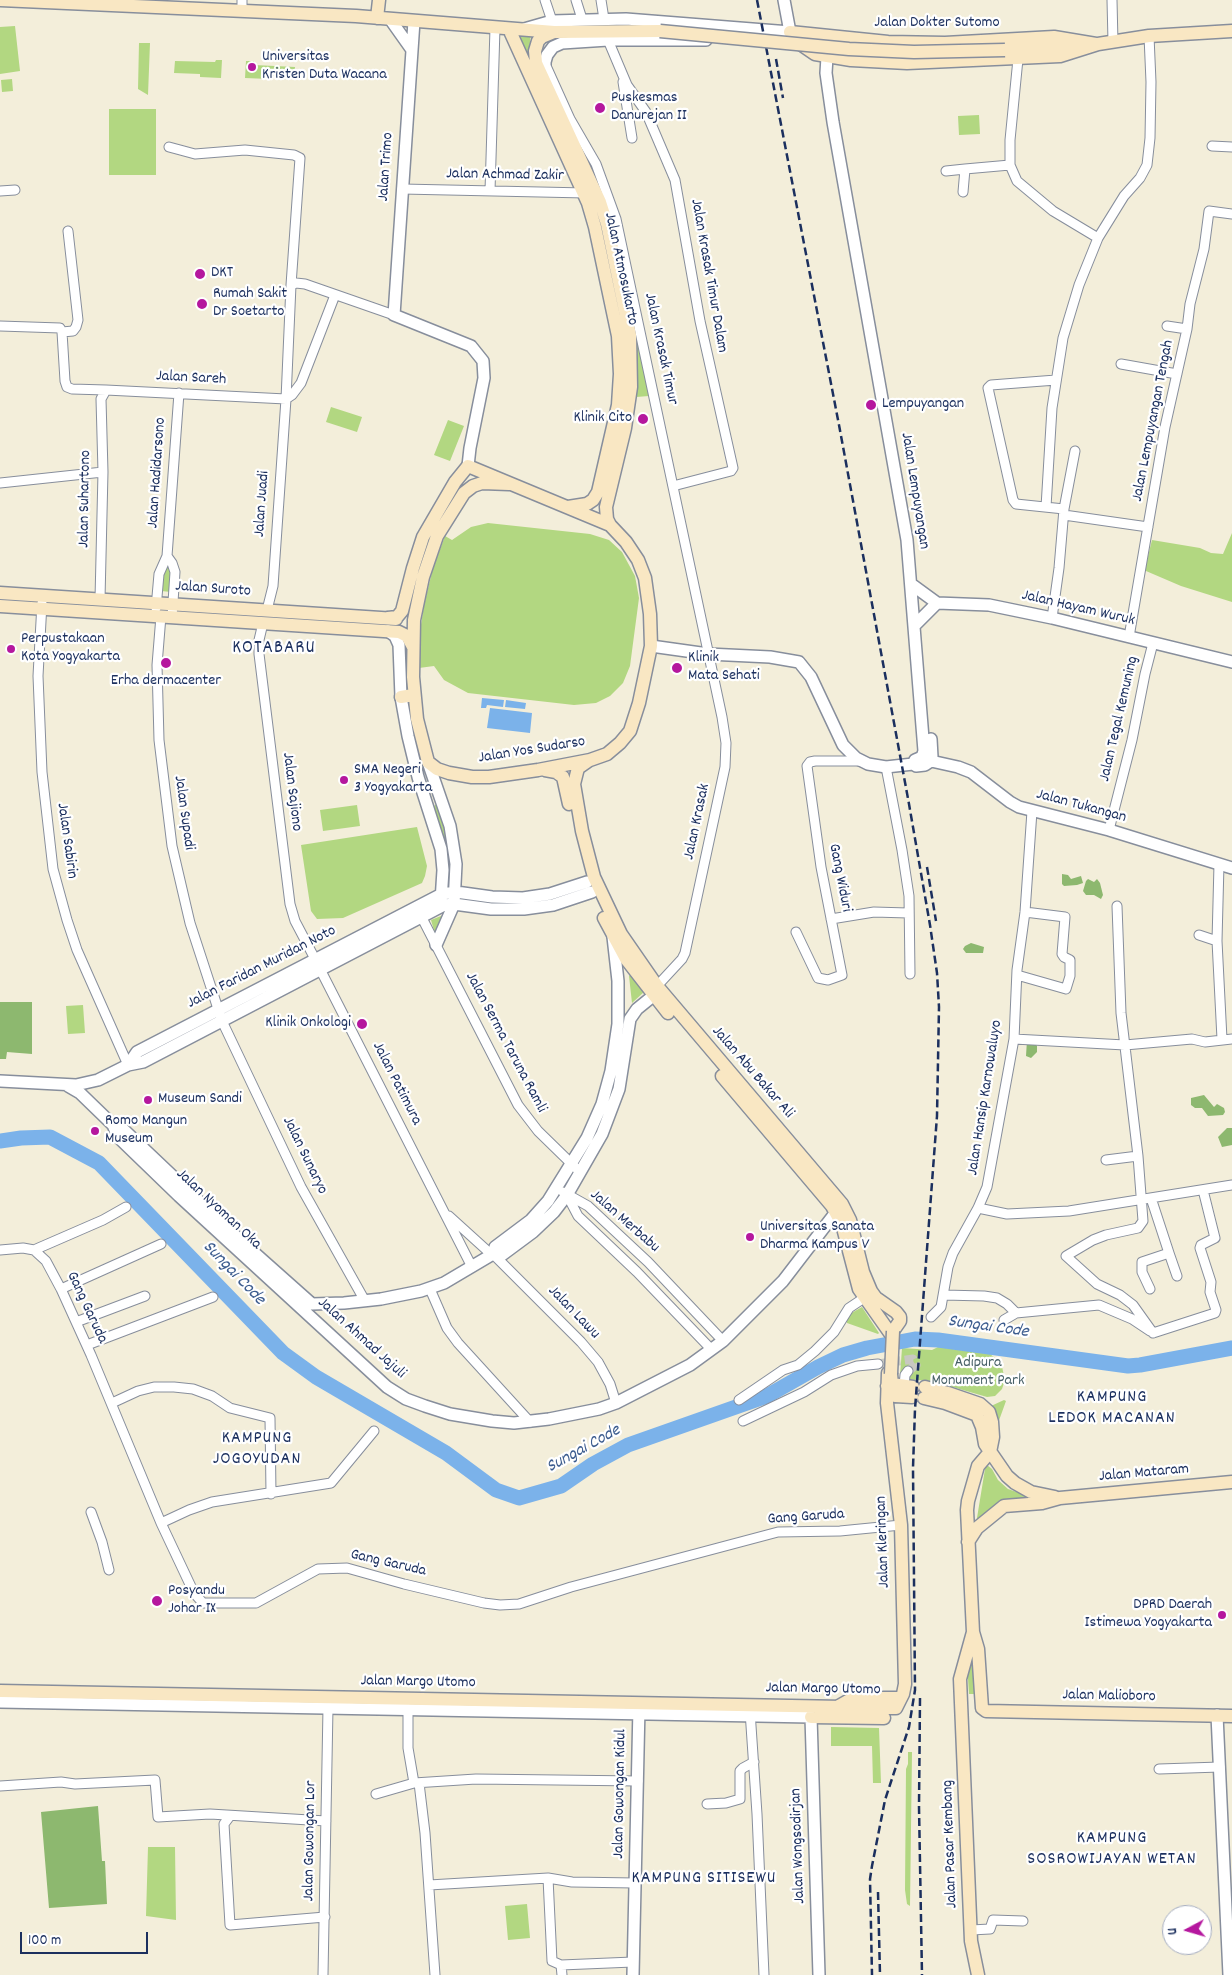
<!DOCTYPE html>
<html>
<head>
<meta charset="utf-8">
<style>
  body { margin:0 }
  #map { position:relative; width:1232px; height:1975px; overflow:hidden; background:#f3eeda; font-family:Dekko,sans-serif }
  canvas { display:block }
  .north { position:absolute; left:1162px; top:1905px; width:50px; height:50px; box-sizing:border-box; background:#fff; border:1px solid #a4acbf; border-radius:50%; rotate:264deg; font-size:14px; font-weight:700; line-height:20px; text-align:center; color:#1b2f5e }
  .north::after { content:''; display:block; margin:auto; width:18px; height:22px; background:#b5179e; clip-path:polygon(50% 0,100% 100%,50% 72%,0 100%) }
  .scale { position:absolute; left:20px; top:1932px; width:128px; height:22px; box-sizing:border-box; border:2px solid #1b2f5e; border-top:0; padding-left:6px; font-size:15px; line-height:18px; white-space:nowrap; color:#1b2f5e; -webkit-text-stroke:4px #fff; paint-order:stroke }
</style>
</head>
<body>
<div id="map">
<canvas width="1232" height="1975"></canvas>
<div class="north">U</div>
<div class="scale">100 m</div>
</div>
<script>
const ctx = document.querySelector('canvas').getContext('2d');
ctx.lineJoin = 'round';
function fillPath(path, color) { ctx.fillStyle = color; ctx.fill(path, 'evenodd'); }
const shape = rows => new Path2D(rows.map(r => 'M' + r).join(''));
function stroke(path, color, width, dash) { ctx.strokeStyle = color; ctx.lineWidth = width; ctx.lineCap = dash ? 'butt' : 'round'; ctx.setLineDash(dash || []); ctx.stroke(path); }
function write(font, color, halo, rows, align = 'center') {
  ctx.font = font + ' Dekko,sans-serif'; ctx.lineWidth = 4.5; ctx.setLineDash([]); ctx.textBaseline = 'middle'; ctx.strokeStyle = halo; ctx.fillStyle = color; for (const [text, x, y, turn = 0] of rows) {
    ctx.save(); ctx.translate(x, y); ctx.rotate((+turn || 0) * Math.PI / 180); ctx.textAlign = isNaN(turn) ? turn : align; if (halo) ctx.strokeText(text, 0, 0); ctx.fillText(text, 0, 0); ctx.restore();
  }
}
fillPath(shape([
  [15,26,20,71,0,74,0,27],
  [515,32,531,33,529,52,574,151],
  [139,43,150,43,148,95,138,89],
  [216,60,222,60,221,78,200,77,200,74,174,73,175,61,215,62],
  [246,61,254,61,254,65,295,67,295,77,269,76,269,79,245,78],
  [12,79,13,91,2,92,1,80],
  [109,109,156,109,156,175,109,175],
  [979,115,980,134,959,135,958,116],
  [637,339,639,339,649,396,636,397],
  [331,407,362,417,357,432,326,422],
  [448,420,464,426,450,461,434,455],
  [488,523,590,534,609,540,622,552,635,576,639,598,630,666,623,683,610,696,596,703,574,705,468,693,444,680,434,666,419,668,420,631,424,605,433,568,445,536,452,540,471,527],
  [1232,533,1232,602,1181,586,1146,571,1145,568,1152,540,1200,548,1211,553,1223,554],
  [167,565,172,575,171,592,161,591,163,574],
  [357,805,360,826,323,831,320,810],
  [435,805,437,805,449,836,451,870,447,867,433,809],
  [417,827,427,866,425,876,422,883,343,918,317,919,311,911,301,845],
  [441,916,444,917,435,934,431,920],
  [631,974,644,992,632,1003,629,976],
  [83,1005,85,1033,68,1034,66,1006],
  [862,1307,879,1333,878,1334,847,1323,846,1320,848,1315],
  [938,1347,990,1354,995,1358,1000,1358,1005,1380,1002,1389,995,1396,987,1397,932,1381,903,1379,900,1376,902,1348,932,1350],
  [1004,1400,1006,1401,997,1426,996,1414,991,1406],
  [987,1465,992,1469,998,1480,1008,1489,1031,1497,1000,1500,976,1524,985,1469],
  [972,1649,976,1694,969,1694,967,1664],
  [831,1727,879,1728,881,1783,873,1783,872,1746,831,1746],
  [908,1752,912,1752,910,1906,907,1904,905,1890,906,1769,908,1764],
  [148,1847,175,1847,176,1920,146,1916],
  [527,1904,530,1938,508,1940,505,1906]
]), '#b2d781');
fillPath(shape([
  [1062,874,1068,875,1071,879,1081,876,1083,883,1077,885,1064,886,1062,884],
  [1088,879,1094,882,1097,879,1100,883,1103,895,1101,899,1094,895,1086,895,1083,891,1086,881],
  [971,943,984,947,983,953,966,953,963,949,965,946],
  [0,1002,32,1002,32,1054,7,1052,6,1059,0,1059],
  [1027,1040,1034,1042,1037,1046,1037,1052,1031,1058,1026,1056],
  [1204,1095,1214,1107,1217,1104,1224,1108,1225,1112,1223,1115,1208,1116,1202,1108,1195,1108,1191,1105,1191,1098],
  [1227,1128,1232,1128,1232,1145,1222,1147,1218,1137],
  [98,1806,102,1861,105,1861,107,1904,49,1908,41,1812]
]), '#8db86f');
fillPath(shape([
  [482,698,504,700,503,707,487,705,486,708,481,708],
  [506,700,526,703,525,709,505,707],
  [490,708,532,713,530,733,487,728]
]), '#7bb2ea');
stroke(shape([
  [0,1141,21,1138,50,1137,99,1163,283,1353,316,1377,446,1453,496,1490,519,1498,561,1486,593,1464,628,1445,767,1396,818,1367,843,1355,867,1348,915,1339,938,1340,1128,1366,1140,1365,1232,1348]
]), '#7bb2ea', 15);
stroke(shape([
  [878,1364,913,1359,916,1365,908,1371]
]), '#c8c8c1', 9, [9, 4.5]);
const minor = shape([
  [545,0,552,21],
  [576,0,582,19],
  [601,0,604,19],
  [1112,0,1113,42],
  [242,11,242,0],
  [608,40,627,85,646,112,675,180,700,321,733,468,731,471,673,486],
  [1018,59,1010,140,1010,165,1017,181,1053,211,1098,238],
  [547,68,570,119,596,164,616,219,722,717,726,743,725,767,685,953,682,959,657,986],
  [623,82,632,138],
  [1212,146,1232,147],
  [169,147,195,154,245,150,294,155,300,158,291,285],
  [946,171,965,169],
  [402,189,586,193],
  [0,191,15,190],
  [490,191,495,28],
  [963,192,965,169,1010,165],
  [0,326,60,328,62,332,65,381,67,387,72,389,106,390],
  [1167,326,1187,329],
  [62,332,73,331,76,327,78,320,68,231],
  [1121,364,1177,374],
  [286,399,292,395,301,383,335,295],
  [0,483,103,472],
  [1046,507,1052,408,1063,338,1079,285,1098,238,1124,196,1140,178,1147,165,1150,138,1151,82,1149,36],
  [1064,509,1075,451],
  [1064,515,1148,527],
  [167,556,172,563,175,572,172,617],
  [100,599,103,472,101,399,106,390,286,399],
  [42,603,38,676,42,772,53,869,67,920,77,950,128,1065],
  [156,608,159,574,167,556,179,393],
  [267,610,273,586,286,399,291,285,296,283,305,284,394,315],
  [161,616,157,665,159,740,172,846,190,923,222,1021,301,1187,365,1301],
  [1052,618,1059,568,1064,509,1016,504,1013,500,988,388,991,385,1056,380],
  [263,623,259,640,259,654,290,904,295,921,315,959],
  [1129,637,1165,427,1187,329,1190,304,1204,249,1209,211,1232,214],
  [886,767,902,850,909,896,910,974],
  [1109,830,1132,740,1145,674,1153,643],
  [1117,906,1121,1013,1138,1156,1143,1221,1138,1228,1106,1235,1093,1240,1066,1256,1097,1284,1120,1295,1133,1305,1153,1333],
  [421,916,518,1105,538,1131,580,1172],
  [831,919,874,912,908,913],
  [796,932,818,978,828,980,842,975,821,867,807,766,810,762,815,761,862,761],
  [1199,935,1217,941,1222,1039],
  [1217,941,1219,864],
  [320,969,472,1267],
  [1017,975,1066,989,1070,976,1070,960,1064,957,1062,954,1065,917,1025,912],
  [1014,1039,1125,1045,1192,1039,1205,1042,1232,1039],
  [1106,1160,1138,1156],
  [563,1192,588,1206,648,1262,723,1341],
  [567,1195,578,1216,637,1272,711,1349],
  [978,1208,1007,1214,1069,1211,1232,1185],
  [449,1216,492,1255],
  [0,1250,23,1248,34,1250,46,1261,61,1289,91,1355,161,1523,194,1593,203,1603,256,1603,318,1569,347,1568,404,1584,484,1603,500,1605,519,1604,571,1587,778,1532,840,1531,901,1525],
  [34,1250,103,1220,126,1207],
  [1169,1253,1177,1276],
  [493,1254,581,1342,598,1362,610,1384,616,1403],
  [61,1289,161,1244],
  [430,1289,447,1328,458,1343,530,1422],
  [1150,1289,1142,1272,1142,1262,1169,1253,1151,1198],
  [944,1295,984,1296,997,1298,1007,1304,1016,1313,1004,1320],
  [1016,1313,1099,1305,1132,1319,1150,1331],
  [931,1317,941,1307,948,1267,953,1253,978,1208,987,1187,1014,1039,1017,970,1025,912,1032,811],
  [76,1322,145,1296],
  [1153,1333,1215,1313,1216,1310,1210,1292,1211,1282,1200,1248,1201,1245,1215,1238,1203,1190],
  [87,1345,213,1297],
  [904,1386,905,1375,908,1371],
  [739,1400,783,1370,798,1365,815,1351,834,1332,849,1308,864,1298],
  [112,1403,138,1391,154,1387,174,1387,193,1389,212,1396,230,1408,270,1418,271,1494],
  [743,1421,804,1392,831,1375,857,1366,878,1364],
  [91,1512,102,1542,109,1570],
  [161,1523,189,1510,212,1502,331,1483,374,1431],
  [408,1709,408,1748,414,1783,476,1779,638,1781],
  [750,1711,757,1814,764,1975],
  [1159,1769,1220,1767],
  [419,1783,425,1833,435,1975],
  [0,1786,61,1782,75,1784,155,1780,158,1817,210,1814,326,1821],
  [376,1794,414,1783],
  [707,1804,726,1803,740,1799,740,1771,743,1768,754,1762],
  [230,1816,224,1824,230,1925,325,1917],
  [548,1878,572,1882,635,1883],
  [429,1885,548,1878,552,1961,561,1965,633,1962],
  [971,1930,990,1929,993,1920,1023,1921],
  [561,1965,562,1975],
  [323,1975,328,1708]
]);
const tertiary = shape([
  [390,19,412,50],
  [414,21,394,315,471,346,483,361,484,378,470,448,468,466],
  [524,29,552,21,626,19,790,32,784,0],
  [833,51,827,57,826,73,833,122,907,540,924,751,922,757,915,760,913,764],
  [545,82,545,62,547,55,553,47,562,43,608,40,706,40],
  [911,584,937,603],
  [914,626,937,603,989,605,1052,618,1232,662],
  [388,631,395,636,399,645,401,697,408,736,418,777,441,849,443,870,441,901],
  [651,646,708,654,770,657,799,662,811,677,843,745,856,758,868,764,886,767,913,764,916,766,925,765,931,761,932,757,931,739],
  [931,761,958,767,971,772,1010,802,1019,807,1109,830,1232,868],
  [428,762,450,826,456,864,454,904,436,945],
  [128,1065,137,1052,442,894,456,892,492,897,523,898,550,894,587,882],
  [0,1081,76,1085,98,1080,128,1065,143,1062,444,905,454,904,491,909,524,909,553,905,592,892],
  [68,1086,80,1093,113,1125,124,1130,240,1240,312,1304],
  [113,1125,118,1137,179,1196,387,1387,406,1399,425,1406,450,1414,492,1421,514,1423,549,1419,599,1409,616,1403,690,1365,723,1341,783,1281,836,1212],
  [493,1254,495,1247,531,1220,548,1201,587,1138,602,1104,611,1071,618,1024,618,981,613,937],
  [295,1301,312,1304,344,1303,381,1299,421,1291,444,1283,493,1254,502,1255,533,1232,554,1212,567,1195,602,1134,619,1089,630,1019,637,1009,653,996],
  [0,1702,811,1717,819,1975],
  [1217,1715,1229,1975],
  [633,1975,639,1707]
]);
const secondary = shape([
  [0,0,356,16,554,32,660,31],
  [377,18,379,0],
  [509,29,588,203,595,227,618,336,620,374,618,405,598,492,593,500,587,504,568,507],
  [554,32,542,37,538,41,535,51,536,63,600,202,607,224,630,335,631,387,625,428,606,507,607,519,610,525],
  [790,32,796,41,815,54,851,60,907,63,1060,56,1098,44],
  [790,32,888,42,945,43,1054,37,1096,44],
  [1005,50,1098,44,1149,36,1232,31],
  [0,593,396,619],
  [0,606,399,632,407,636,413,647],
  [388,618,397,617,402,611,413,568,423,537,455,482,468,466,610,525,626,542,638,560,645,578,650,614,651,646,639,703,630,731,620,743,607,754,590,760,538,770,489,777,472,777,449,773,437,769,428,762,417,719,413,677,414,620,423,577,437,536,464,493,473,486,482,483,509,484],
  [401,697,413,695],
  [588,761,578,768,574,784,582,831,594,877,621,934,657,986,842,1204,850,1220,863,1272,871,1291,876,1298,896,1312,900,1317,900,1321,893,1331],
  [545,770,556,772,563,777,569,804],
  [604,918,626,959,668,1013],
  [722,1076,832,1206,842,1224,859,1289,890,1333],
  [891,1374,892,1384,913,1387],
  [887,1386,895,1396,912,1397],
  [925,1387,948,1393,980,1404,989,1412,992,1422,993,1437,990,1452,978,1466,968,1501,967,1510,973,1632,978,1649,982,1708,986,1711,1232,1716],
  [924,1398,945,1403,977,1415,982,1427,985,1444,1007,1476,1015,1483,1031,1492,1055,1497],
  [968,1542,977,1528,1004,1506,1042,1503,1060,1498,1232,1482],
  [973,1632,960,1679,971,1941,978,1975],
  [0,1691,896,1708,903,1694,905,1684,901,1525,887,1403,888,1373],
  [839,1706,853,1698,901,1698],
  [811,1717,884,1718]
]);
stroke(minor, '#878e9c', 11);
stroke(tertiary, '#878e9c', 14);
stroke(secondary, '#878e9c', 15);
stroke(minor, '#fff', 9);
stroke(tertiary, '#fff', 11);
stroke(secondary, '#f9e7c3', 12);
stroke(shape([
  [757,0,839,425,909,804,930,925,937,973,939,1007,937,1116,915,1409,913,1468,915,1690,909,1727,885,1800,872,1866,870,1879,872,1975],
  [776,59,783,98],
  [927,867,936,921],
  [920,1698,919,1807,922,1975],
  [878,1892,880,1975]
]), '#1b2f5e', 2.5, [8, 4]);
const secondaryBridge = shape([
  [660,31,849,49,914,52,1005,50],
  [891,1374,893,1331]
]);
stroke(secondaryBridge, '#878e9c', 15, []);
stroke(secondaryBridge, '#f9e7c3', 12);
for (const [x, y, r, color] of [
  [252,67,5,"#b5179e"],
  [600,108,6,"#b5179e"],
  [200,274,6,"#b5179e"],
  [202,304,6,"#b5179e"],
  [871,405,6,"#b5179e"],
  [643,419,6,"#b5179e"],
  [11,649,5,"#b5179e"],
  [166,663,6,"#b5179e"],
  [677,668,6,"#b5179e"],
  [344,780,5,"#b5179e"],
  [362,1024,6,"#b5179e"],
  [148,1100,5,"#b5179e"],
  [95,1131,5,"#b5179e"],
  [750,1237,5,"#b5179e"],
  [157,1601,6,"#b5179e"],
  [1222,1615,5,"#b5179e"]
]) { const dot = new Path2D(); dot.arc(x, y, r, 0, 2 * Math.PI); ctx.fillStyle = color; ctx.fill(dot); stroke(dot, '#fff', 2); }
write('16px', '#1b2f5e', '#fff', [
  ["Jalan Dokter Sutomo",937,24],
  ["Jalan Trimo",387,167,-86],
  ["Jalan Achmad Zakir",505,176,1],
  ["Jalan Atmosukarto",620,269,78],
  ["Jalan Krasak Timur Dalam",708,276,80],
  ["Jalan Krasak Timur",660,349,78],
  ["Jalan Sareh",191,379,3],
  ["Jalan Lempuyangan Tengah",1154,421,-79],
  ["Jalan Hadidarsono",158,473,-86],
  ["Jalan Lempuyangan",914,491,81],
  ["Jalan Suhartono",86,499,-89],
  ["Jalan Juadi",263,504,-86],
  ["Jalan Suroto",213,590,4],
  ["Jalan Hayam Wuruk",1078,609,13],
  ["Jalan Tegal Kemuning",1120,719,-77],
  ["Jalan Yos Sudarso",532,751,-9],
  ["Jalan Sajiono",291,792,83],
  ["Jalan Tukangan",1081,807,15],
  ["Jalan Supadi",183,813,82],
  ["Jalan Krasak",698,822,-78],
  ["Jalan Sabirin",66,841,82],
  ["Gang Widuri",839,878,79],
  ["Jalan Faridan Muridan Noto",262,968,-27],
  ["Jalan Serma Taruna Ramli",505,1043,62],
  ["Jalan Abu Bakar Ali",752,1073,49],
  ["Jalan Patimura",396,1084,63],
  ["Jalan Hansip Karnowaluyo",986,1098,-81],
  ["Jalan Sunaryo",304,1156,64],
  ["Jalan Nyoman Oka",218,1210,43],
  ["Jalan Merbabu",624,1222,41],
  ["Gang Garuda",86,1308,65],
  ["Jalan Lawu",573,1313,46],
  ["Jalan Ahmad Jajuli",361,1339,42],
  ["Jalan Mataram",1144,1474,-5],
  ["Gang Garuda",806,1518,-4],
  ["Jalan Kleringan",884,1542,-92],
  ["Gang Garuda",388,1564,13],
  ["Jalan Margo Utomo",418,1683,1],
  ["Jalan Margo Utomo",823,1690,1],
  ["Jalan Malioboro",1109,1697,1],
  ["Jalan Gowongan Kidul",621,1794,-89],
  ["Jalan Gowongan Lor",311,1841,-89],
  ["Jalan Pasar Kembang",951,1844,-92],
  ["Jalan Wongsodirjan",799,1846,-92]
]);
write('16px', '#1b2f5e', '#fff', [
  ["Universitas",262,58],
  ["Kristen Duta Wacana",262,76],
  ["Puskesmas",611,99],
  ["Danurejan II",611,117],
  ["DKT",211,274],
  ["Rumah Sakit",213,295],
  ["Dr Soetarto",213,313],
  ["Lempuyangan",882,405],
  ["Klinik Cito",632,419,"right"],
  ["Perpustakaan",21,640],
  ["Kota Yogyakarta",21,658],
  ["Klinik",688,659],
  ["Mata Sehati",688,677],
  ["Erha dermacenter",166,682,"center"],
  ["SMA Negeri",354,771],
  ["3 Yogyakarta",354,789],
  ["Klinik Onkologi",351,1024,"right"],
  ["Museum Sandi",158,1100],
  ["Romo Mangun",105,1122],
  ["Museum",105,1140],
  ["Universitas Sanata",760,1228],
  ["Dharma Kampus V",760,1246],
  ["Posyandu",168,1592],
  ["Johar IX",168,1610],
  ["DPRD Daerah",1212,1606,"right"],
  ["Istimewa Yogyakarta",1212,1624,"right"]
], 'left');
write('16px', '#486168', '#fff', [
  ["Adipura",978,1364],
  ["Monument Park",978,1382]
]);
write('italic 18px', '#3d5d8f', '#fff', [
  ["Sungai Code",233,1274,46],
  ["Sungai Code",988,1328,8],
  ["Sungai Code",584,1450,-29]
]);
ctx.letterSpacing = '1px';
write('18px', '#1b2f5e', '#fff', [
  ["KAMPUNG",1112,1399],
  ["LEDOK MACANAN",1112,1420],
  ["KAMPUNG",257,1440],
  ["JOGOYUDAN",257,1461],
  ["KAMPUNG",1112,1840],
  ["SOSROWIJAYAN WETAN",1112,1861],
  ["KAMPUNG SITISEWU",704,1880]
]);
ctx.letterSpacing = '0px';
ctx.letterSpacing = '1px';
write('19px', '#1b2f5e', '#fff', [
  ["KOTABARU",274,649]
]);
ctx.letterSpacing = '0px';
</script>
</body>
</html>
